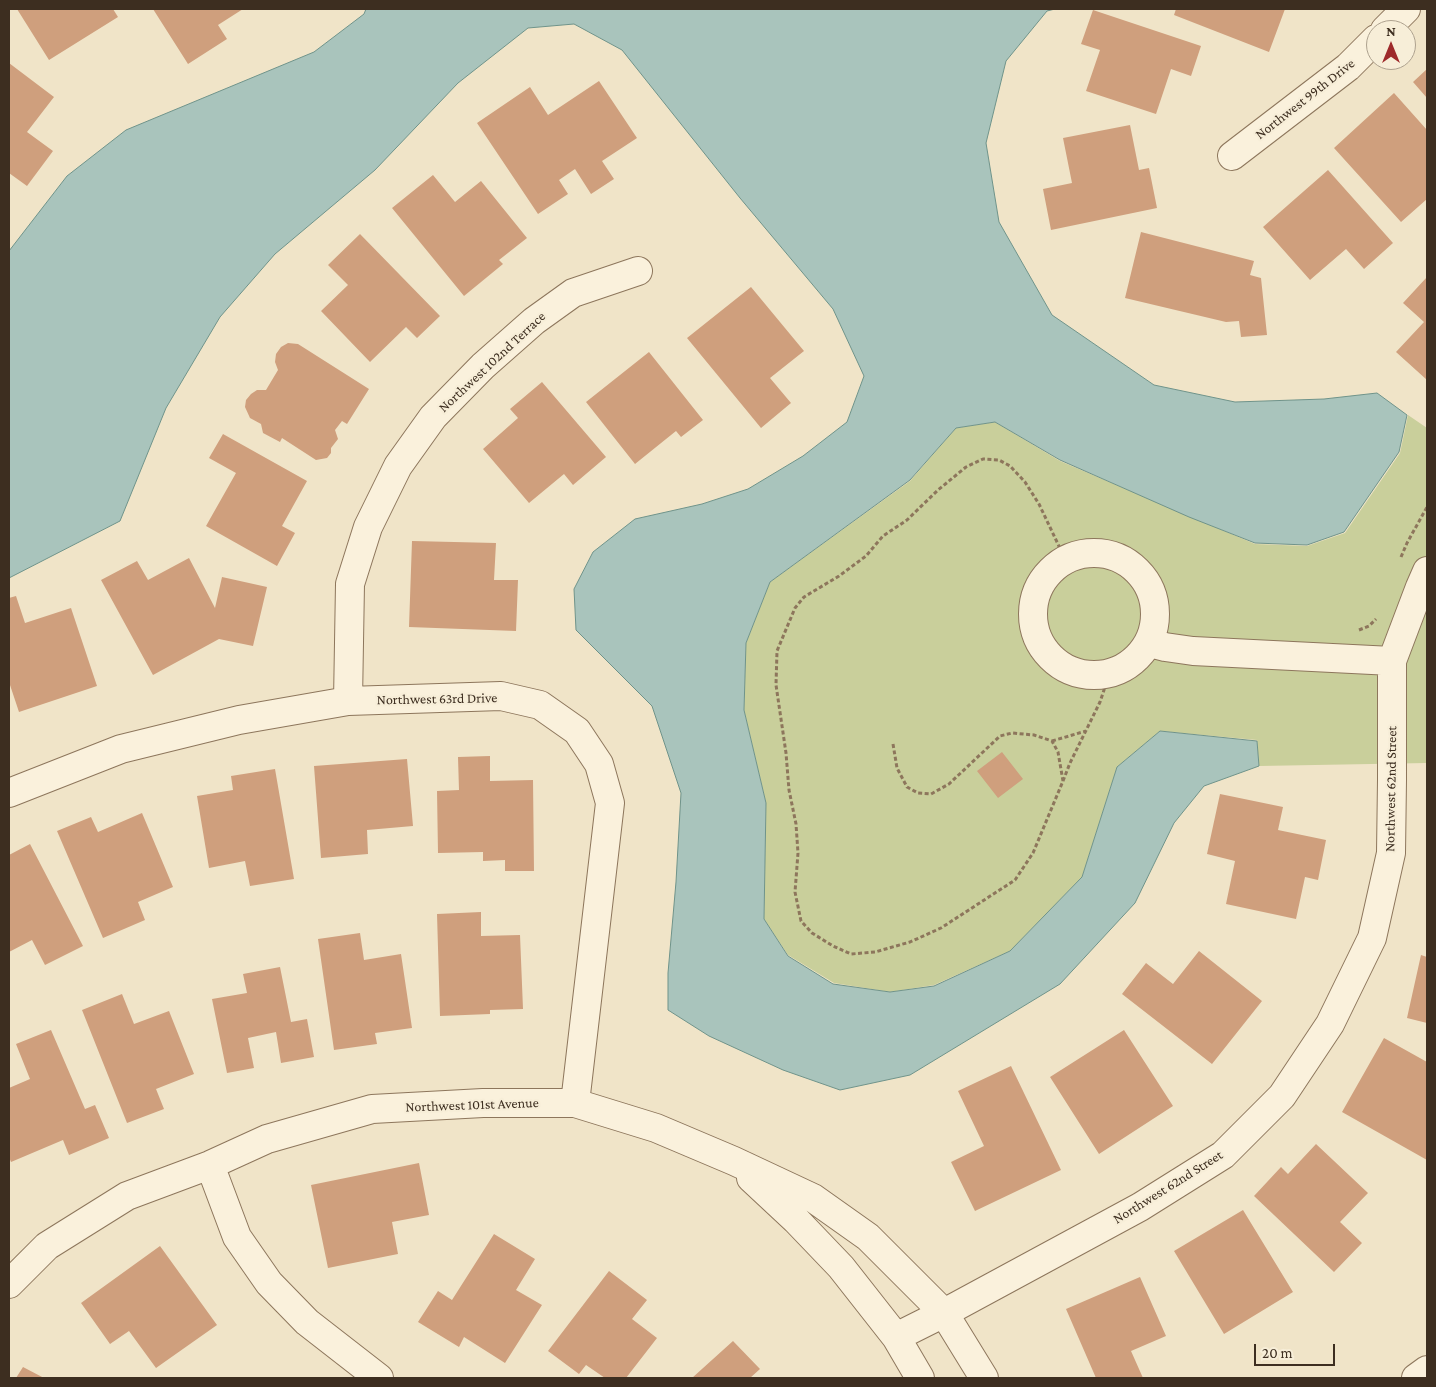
<!DOCTYPE html>
<html>
<head>
<meta charset="utf-8">
<style>
  body { margin:0 }
  #map { position:relative; width:1436px; height:1387px; overflow:hidden; background:#f0e4c8; font-family:"Crimson Pro",serif }
  canvas { display:block }
  .frame { position:absolute; inset:0; border:10px solid #3d2e20; pointer-events:none }
  .north { position:absolute; left:1366px; top:20px; width:50px; height:50px; box-sizing:border-box; background:#f7eed8; border:1px solid #ada18e; border-radius:50%; rotate:0deg; font-size:14px; font-weight:700; line-height:20px; text-align:center; color:#3d2e20 }
  .north::after { content:''; display:block; margin:auto; width:18px; height:22px; background:#9e2a2b; clip-path:polygon(50% 0,100% 100%,50% 72%,0 100%) }
  .scale { position:absolute; left:1254px; top:1344px; width:81px; height:22px; box-sizing:border-box; border:2px solid #3d2e20; border-top:0; padding-left:6px; font-size:15px; line-height:18px; white-space:nowrap; color:#3d2e20; -webkit-text-stroke:4px #f7eed8; paint-order:stroke }
</style>
</head>
<body>
<div id="map">
<canvas width="1436" height="1387"></canvas>
<div class="frame"></div>
<div class="north">N</div>
<div class="scale">20 m</div>
</div>
<script>
const ctx = document.querySelector('canvas').getContext('2d');
ctx.lineJoin = 'round';
function fillPath(path, color) { ctx.fillStyle = color; ctx.fill(path, 'evenodd'); }
const shape = rows => new Path2D(rows.map(r => 'M' + r).join(''));
function stroke(path, color, width, dash) { ctx.strokeStyle = color; ctx.lineWidth = width; ctx.lineCap = dash ? 'butt' : 'round'; ctx.setLineDash(dash || []); ctx.stroke(path); }
function write(font, color, halo, rows, align = 'center') {
  ctx.font = font + ' "Crimson Pro",serif'; ctx.lineWidth = 4.5; ctx.setLineDash([]); ctx.textBaseline = 'middle'; ctx.strokeStyle = halo; ctx.fillStyle = color; for (const [text, x, y, turn = 0] of rows) {
    ctx.save(); ctx.translate(x, y); ctx.rotate((+turn || 0) * Math.PI / 180); ctx.textAlign = isNaN(turn) ? turn : align; if (halo) ctx.strokeText(text, 0, 0); ctx.fillText(text, 0, 0); ctx.restore();
  }
}
fillPath(shape([
  [1408,415,1427,428,1427,763,1259,766,1257,740,1160,731,1117,767,1082,877,1010,951,934,985,890,992,834,983,788,955,764,919,766,803,744,710,746,643,770,582,910,481,956,428,995,422,1060,461,1255,544,1307,546,1345,533,1400,453]
]), '#c9cf9b');
const water = shape([
  [366,9,1055,9,1047,11,1006,61,986,143,999,222,1052,315,1154,385,1235,402,1324,399,1377,393,1407,415,1399,452,1344,532,1307,545,1255,543,1189,517,1060,460,995,422,956,428,910,480,770,582,746,643,744,710,766,803,764,919,788,956,833,984,890,992,934,986,1010,951,1082,877,1117,767,1160,731,1257,741,1259,766,1204,786,1174,823,1135,903,1060,984,910,1075,840,1090,783,1070,709,1036,668,1010,668,973,676,882,681,793,652,706,576,630,574,589,593,552,635,519,702,504,748,489,803,456,847,422,864,376,833,309,740,198,622,50,574,24,528,28,458,83,375,170,275,254,220,317,166,408,120,521,9,578,9,251,67,176,126,130,314,52,364,14,366,9]
]);
fillPath(water, '#a9c4bc');
stroke(water, '#6f938a', 1);
fillPath(shape([
  [17,9,113,9,118,17,49,60],
  [153,9,243,9,218,25,227,39,188,64],
  [1176,9,1285,9,1269,52,1174,15],
  [1093,10,1201,46,1191,76,1171,69,1156,114,1086,91,1100,50,1081,44],
  [9,63,54,97,27,132,53,151,27,186,9,173],
  [1427,69,1427,98,1413,82],
  [599,81,637,138,602,161,614,179,591,194,575,169,559,180,568,194,538,214,477,123,530,87,548,115],
  [1394,93,1427,130,1427,199,1401,222,1334,148],
  [1130,125,1139,170,1149,168,1157,208,1051,230,1043,189,1072,183,1063,138],
  [1328,170,1393,243,1364,269,1346,249,1310,280,1263,227],
  [433,175,455,202,481,181,527,238,499,260,503,264,464,296,392,208],
  [1141,232,1254,261,1250,275,1261,278,1267,335,1241,337,1239,321,1226,322,1125,298],
  [360,234,440,316,417,338,406,327,370,362,321,311,348,285,328,265],
  [1427,277,1427,380,1396,352,1424,322,1403,303],
  [751,287,804,351,770,378,791,403,761,428,687,338],
  [288,343,298,344,369,389,347,424,342,421,335,430,338,439,331,448,331,453,327,458,316,460,282,438,280,442,263,433,261,424,250,418,245,407,246,400,251,394,257,390,266,390,278,370,275,362,276,354,281,347],
  [649,352,703,420,681,437,676,431,635,464,586,402],
  [542,382,606,457,573,485,564,474,529,503,483,449,518,418,510,409],
  [223,434,307,481,282,526,295,533,277,566,206,526,236,473,209,458],
  [412,541,496,543,494,580,518,580,516,631,409,627],
  [189,558,215,608,222,577,267,587,253,646,219,639,153,675,101,580,137,561,148,580],
  [16,596,25,623,71,608,97,686,19,712,9,682,9,598],
  [1002,752,1023,779,998,798,977,771],
  [490,756,490,781,533,780,534,871,505,871,505,860,483,861,483,852,438,853,437,791,459,790,458,757],
  [407,759,413,826,367,830,368,854,321,858,314,766],
  [275,769,294,879,250,886,245,861,209,868,197,796,233,790,231,776],
  [1220,794,1283,807,1278,830,1326,840,1318,880,1305,877,1296,919,1226,904,1235,861,1207,854],
  [142,813,173,887,138,902,145,920,103,938,57,831,91,817,98,832],
  [30,844,83,946,45,965,32,940,9,952,9,855],
  [481,912,481,936,520,935,523,1009,490,1010,490,1014,440,1016,437,914],
  [360,933,364,960,401,954,412,1028,375,1033,377,1044,334,1050,318,939],
  [1199,951,1262,1001,1212,1064,1122,994,1146,963,1173,984],
  [1421,955,1427,957,1427,1023,1407,1018],
  [280,967,291,1022,307,1019,314,1057,281,1063,276,1032,248,1038,254,1068,227,1073,212,999,247,993,243,974],
  [122,994,134,1024,169,1011,194,1074,156,1089,164,1109,127,1123,82,1010],
  [51,1030,85,1109,95,1105,109,1138,69,1155,63,1140,11,1162,9,1157,9,1088,30,1079,16,1044],
  [1124,1030,1173,1106,1099,1154,1050,1077],
  [1384,1038,1427,1062,1427,1160,1342,1112],
  [1011,1066,1061,1170,975,1211,951,1162,984,1146,958,1091],
  [1316,1144,1368,1193,1340,1222,1362,1243,1334,1272,1254,1196,1281,1167,1288,1174],
  [419,1163,429,1215,392,1222,398,1254,328,1268,311,1185],
  [1243,1210,1293,1292,1224,1334,1174,1251],
  [494,1234,535,1259,516,1290,542,1305,505,1363,464,1337,459,1347,418,1322,438,1291,452,1300],
  [160,1246,217,1325,156,1368,129,1331,110,1344,81,1303],
  [609,1271,647,1300,632,1319,657,1338,626,1378,605,1378,586,1365,579,1374,548,1351],
  [1140,1277,1166,1336,1131,1351,1143,1378,1096,1378,1066,1309],
  [733,1341,760,1369,750,1378,692,1378],
  [23,1367,44,1378,16,1378]
]), '#cf9f7d');
const minor = shape([
  [1385,30,1406,9],
  [1232,156,1348,67,1376,39],
  '1033 614a61 61 0 1 1 122 0a61 61 0 1 1-122 0Z',
  [1150,643,1165,647,1193,651,1392,661],
  [348,701,350,584,368,527,398,466,433,417,483,366,534,321,573,293,638,271],
  [9,793,121,749,239,720,348,701,501,696,540,705,577,731,599,764,610,803,575,1103],
  [210,1165,237,1237,269,1283,307,1322,379,1378],
  [751,1178,796,1220,841,1267,896,1337,920,1378],
  [9,1284,47,1246,127,1196,210,1165,267,1139,372,1109,483,1103,575,1103,656,1128,734,1161,813,1198,868,1237,944,1313,984,1378],
  [896,1337,944,1313,1140,1207,1223,1155,1282,1096,1330,1024,1372,938,1391,853,1392,780,1392,661,1420,587,1427,571]
]);
const tertiary = shape([
  [1416,1378,1427,1370]
]);
stroke(minor, '#8d765c', 30);
stroke(tertiary, '#8d765c', 30);
stroke(shape([
  [1401,557,1407,543,1427,507],
  [1359,630,1369,626,1376,619],
  [1052,741,1086,731],
  [893,744,897,768,907,787,918,793,931,794,949,784,1000,736,1012,733,1034,735,1052,741,1058,752,1063,781,1033,853,1015,880,941,928,910,942,875,952,851,954,833,946,812,933,801,921,795,892,798,853,796,824,789,790,786,753,776,685,777,651,795,608,804,597,839,576,866,556,883,536,907,520,938,490,966,467,983,459,999,460,1010,466,1025,482,1039,504,1066,561],
  [1063,781,1070,763,1100,702,1104,690,1106,673]
]), '#8d765c', 3, [4, 2.5]);
stroke(minor, '#faf1dc', 28);
stroke(tertiary, '#faf1dc', 28);
write('14px', '#3d2e20', '#f7eed8', [
  ["Northwest 99th Drive",1305,99,-38],
  ["Northwest 102nd Terrace",492,362,-43],
  ["Northwest 63rd Drive",437,699,-1],
  ["Northwest 62nd Street",1391,789,-89],
  ["Northwest 101st Avenue",472,1105,-2],
  ["Northwest 62nd Street",1168,1187,-32]
]);
</script>
</body>
</html>
